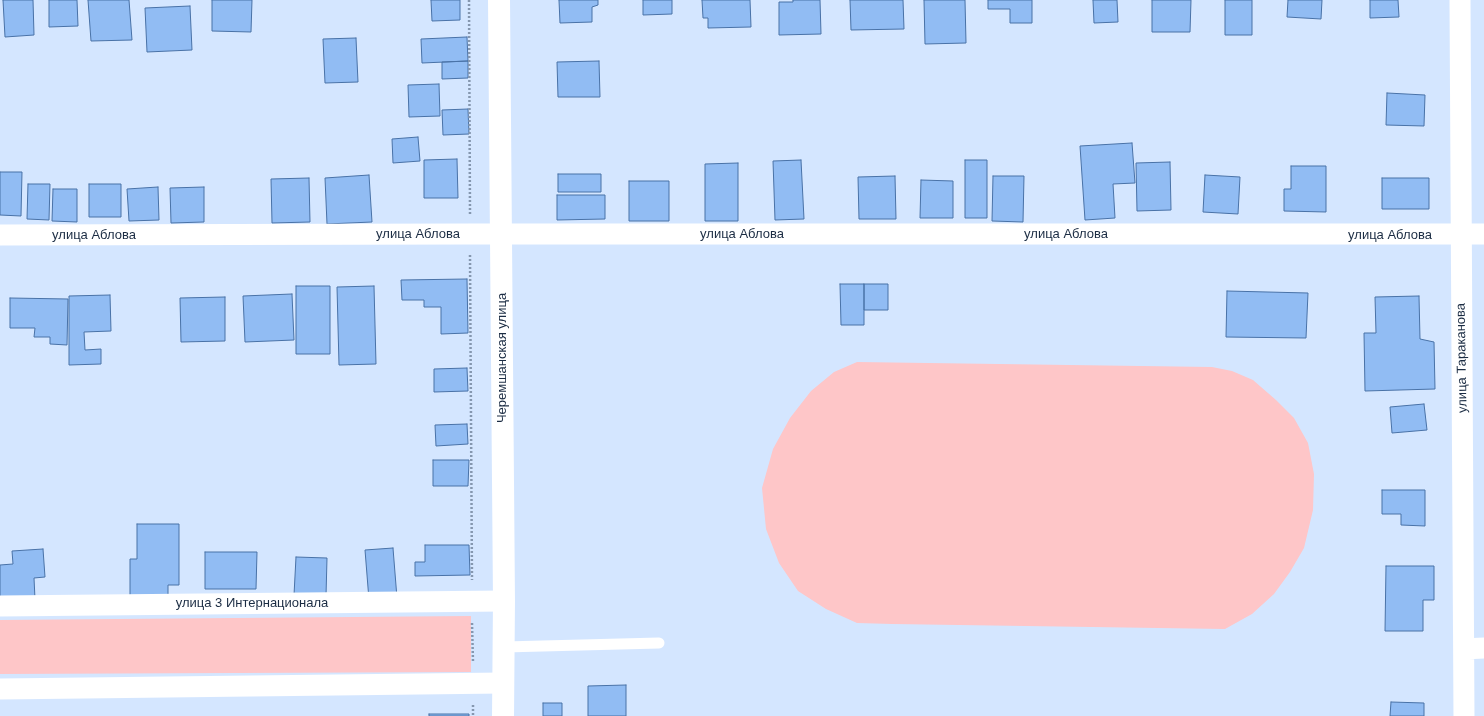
<!DOCTYPE html>
<html>
<head>
<meta charset="utf-8">
<style>
  body { margin:0 }
  canvas { display:block; background:#d4e6ff }
</style>
</head>
<body>
<canvas width="1484" height="716"></canvas>
<script>
const ctx = document.querySelector('canvas').getContext('2d');
ctx.lineJoin = 'round';
function fillPath(path, color) { ctx.fillStyle = color; ctx.fill(path, 'evenodd'); }
const shape = rows => new Path2D(rows.map(r => 'M' + r).join(''));
function stroke(path, color, width, dash) { ctx.strokeStyle = color; ctx.lineWidth = width; ctx.lineCap = dash ? 'butt' : 'round'; ctx.setLineDash(dash || []); ctx.stroke(path); }
function write(font, color, halo, rows, align = 'center') {
  ctx.font = font + ' Helvetica,sans-serif'; ctx.lineWidth = 4; ctx.setLineDash([]); ctx.textBaseline = 'middle'; ctx.strokeStyle = halo; ctx.fillStyle = color; for (const [text, x, y, turn = 0] of rows) {
    ctx.save(); ctx.translate(x, y); ctx.rotate((+turn || 0) * Math.PI / 180); ctx.textAlign = isNaN(turn) ? turn : align; if (halo) ctx.strokeText(text, 0, 0); ctx.fillText(text, 0, 0); ctx.restore();
  }
}
fillPath(shape([
  [857,362,1212,367,1232,371,1253,380,1276,400,1294,418,1308,443,1314,474,1313,510,1304,548,1290,572,1274,594,1252,614,1225,629,892,624,857,623,826,609,798,591,779,563,766,529,762,488,773,449,790,418,811,391,834,372],
  [471,616,471,672,0,674,0,620]
]), '#fec6c8');
const building = shape([
  [3,0,33,0,34,35,5,37,3,0],
  [49,0,77,0,78,26,49,27,49,0],
  [88,0,129,0,132,40,91,41,88,0],
  [212,0,252,0,251,32,212,31,212,0],
  [431,0,460,0,460,20,432,21,431,0],
  [559,0,598,0,598,5,592,7,592,22,560,23,559,0],
  [643,0,672,0,672,14,643,15,643,0],
  [702,0,750,0,751,27,708,28,708,18,703,18,702,0],
  [793,0,820,0,821,34,779,35,779,2,793,2,793,0],
  [850,0,903,0,904,29,851,30,850,0],
  [924,0,965,0,966,43,925,44,924,0],
  [988,0,1032,0,1032,23,1010,23,1010,9,988,9,988,0],
  [1093,0,1117,0,1118,22,1094,23,1093,0],
  [1152,0,1191,0,1190,32,1152,32,1152,0],
  [1225,0,1252,0,1252,35,1225,35,1225,0],
  [1288,0,1322,0,1321,19,1287,17,1288,0],
  [1370,0,1398,0,1399,17,1370,18,1370,0],
  [190,6,192,50,147,52,145,8,190,6],
  [467,37,468,61,422,63,421,39,467,37],
  [356,38,358,82,325,83,323,39,356,38],
  [468,61,468,78,442,79,442,62,468,61],
  [599,61,600,97,558,97,557,62,599,61],
  [439,84,440,116,409,117,408,85,439,84],
  [1387,93,1425,95,1424,126,1386,125,1387,93],
  [468,109,469,134,443,135,442,110,468,109],
  [418,137,420,161,393,163,392,139,418,137],
  [1132,143,1135,183,1113,184,1115,218,1085,220,1080,146,1132,143],
  [457,159,458,198,424,198,424,160,457,159],
  [801,160,804,219,775,220,773,161,801,160],
  [965,160,987,160,987,218,965,218,965,160],
  [1170,162,1171,210,1137,211,1136,163,1170,162],
  [738,163,738,221,705,221,705,164,738,163],
  [1291,166,1326,166,1326,212,1284,211,1284,189,1291,189,1291,166],
  [0,172,22,172,21,216,0,215,0,172],
  [558,174,601,174,601,192,558,192,558,174],
  [369,175,372,222,327,224,325,178,369,175],
  [1205,175,1240,177,1238,214,1203,212,1205,175],
  [895,176,896,219,859,219,858,177,895,176],
  [993,176,1024,176,1023,222,992,221,993,176],
  [309,178,310,222,272,223,271,179,309,178],
  [1382,178,1429,178,1429,209,1382,209,1382,178],
  [921,180,953,181,953,218,920,218,921,180],
  [629,181,669,181,669,221,629,221,629,181],
  [28,184,50,184,49,220,27,219,28,184],
  [89,184,121,184,121,217,89,217,89,184],
  [158,187,159,220,129,221,127,189,158,187],
  [204,187,204,222,171,223,170,188,204,187],
  [53,189,77,189,77,222,52,221,53,189],
  [557,195,605,195,605,219,557,220,557,195],
  [467,279,468,333,441,334,441,307,424,307,424,300,402,300,401,280,467,279],
  [840,284,864,284,864,325,841,325,840,284],
  [864,284,888,284,888,310,864,310,864,284],
  [296,286,330,286,330,354,296,354,296,286],
  [374,286,376,364,339,365,337,287,374,286],
  [1227,291,1308,293,1306,338,1226,337,1227,291],
  [292,294,294,340,245,342,243,296,292,294],
  [110,295,111,331,84,332,85,350,101,349,101,364,69,365,69,296,110,295],
  [1419,296,1420,339,1434,342,1435,389,1365,391,1364,333,1376,333,1375,297,1419,296],
  [225,297,225,341,181,342,180,298,225,297],
  [10,298,68,299,67,345,50,344,50,337,34,337,35,328,10,328,10,298],
  [467,368,468,391,434,392,434,369,467,368],
  [1424,404,1427,430,1392,433,1390,407,1424,404],
  [467,424,468,444,436,446,435,425,467,424],
  [433,460,469,460,468,486,433,486,433,460],
  [1382,490,1425,490,1425,526,1401,525,1401,514,1382,514,1382,490],
  [137,524,179,524,179,585,168,585,168,596,130,596,130,559,137,559,137,524],
  [425,545,469,545,470,575,415,576,415,562,425,562,425,545],
  [393,548,397,598,369,600,365,550,393,548],
  [43,549,45,577,34,578,35,599,0,601,0,565,13,564,12,551,43,549],
  [205,552,257,552,256,589,205,589,205,552],
  [296,557,327,558,326,596,294,595,296,557],
  [1386,566,1434,566,1434,600,1423,600,1423,631,1385,631,1386,566],
  [626,685,626,716,588,716,588,686,626,685],
  [1391,702,1424,703,1424,716,1390,716,1391,702],
  [543,703,562,703,562,716,543,716,543,703],
  [429,714,469,714,469,716,429,716,429,714]
]);
fillPath(building, '#91bcf3');
stroke(building, '#4972a7', 1);
stroke(shape([
  [469,0,470,214],
  [470,255,472,580],
  [472,623,473,662],
  [473,705,473,716]
]), '#8597af', 2.5, [2, 2]);
stroke(shape([
  [504,647,659,643]
]), '#fff', 11);
stroke(shape([
  [1460,0,1464,716],
  [0,235,470,234,1484,234],
  [0,606,504,601],
  [1464,649,1484,648],
  [0,689,503,683]
]), '#fff', 21);
stroke(shape([
  [499,0,504,601,503,716]
]), '#fff', 22);
write('13px', '#1b2c43', '#fff', [
  ["улица Аблова",418,234],
  ["улица Аблова",742,234],
  ["улица Аблова",1066,234],
  ["улица Аблова",94,235],
  ["улица Аблова",1390,235],
  ["Черемшанская улица",502,358,-90],
  ["улица Тараканова",1462,358,-91],
  ["улица 3 Интернационала",252,603]
]);
</script>
</body>
</html>
